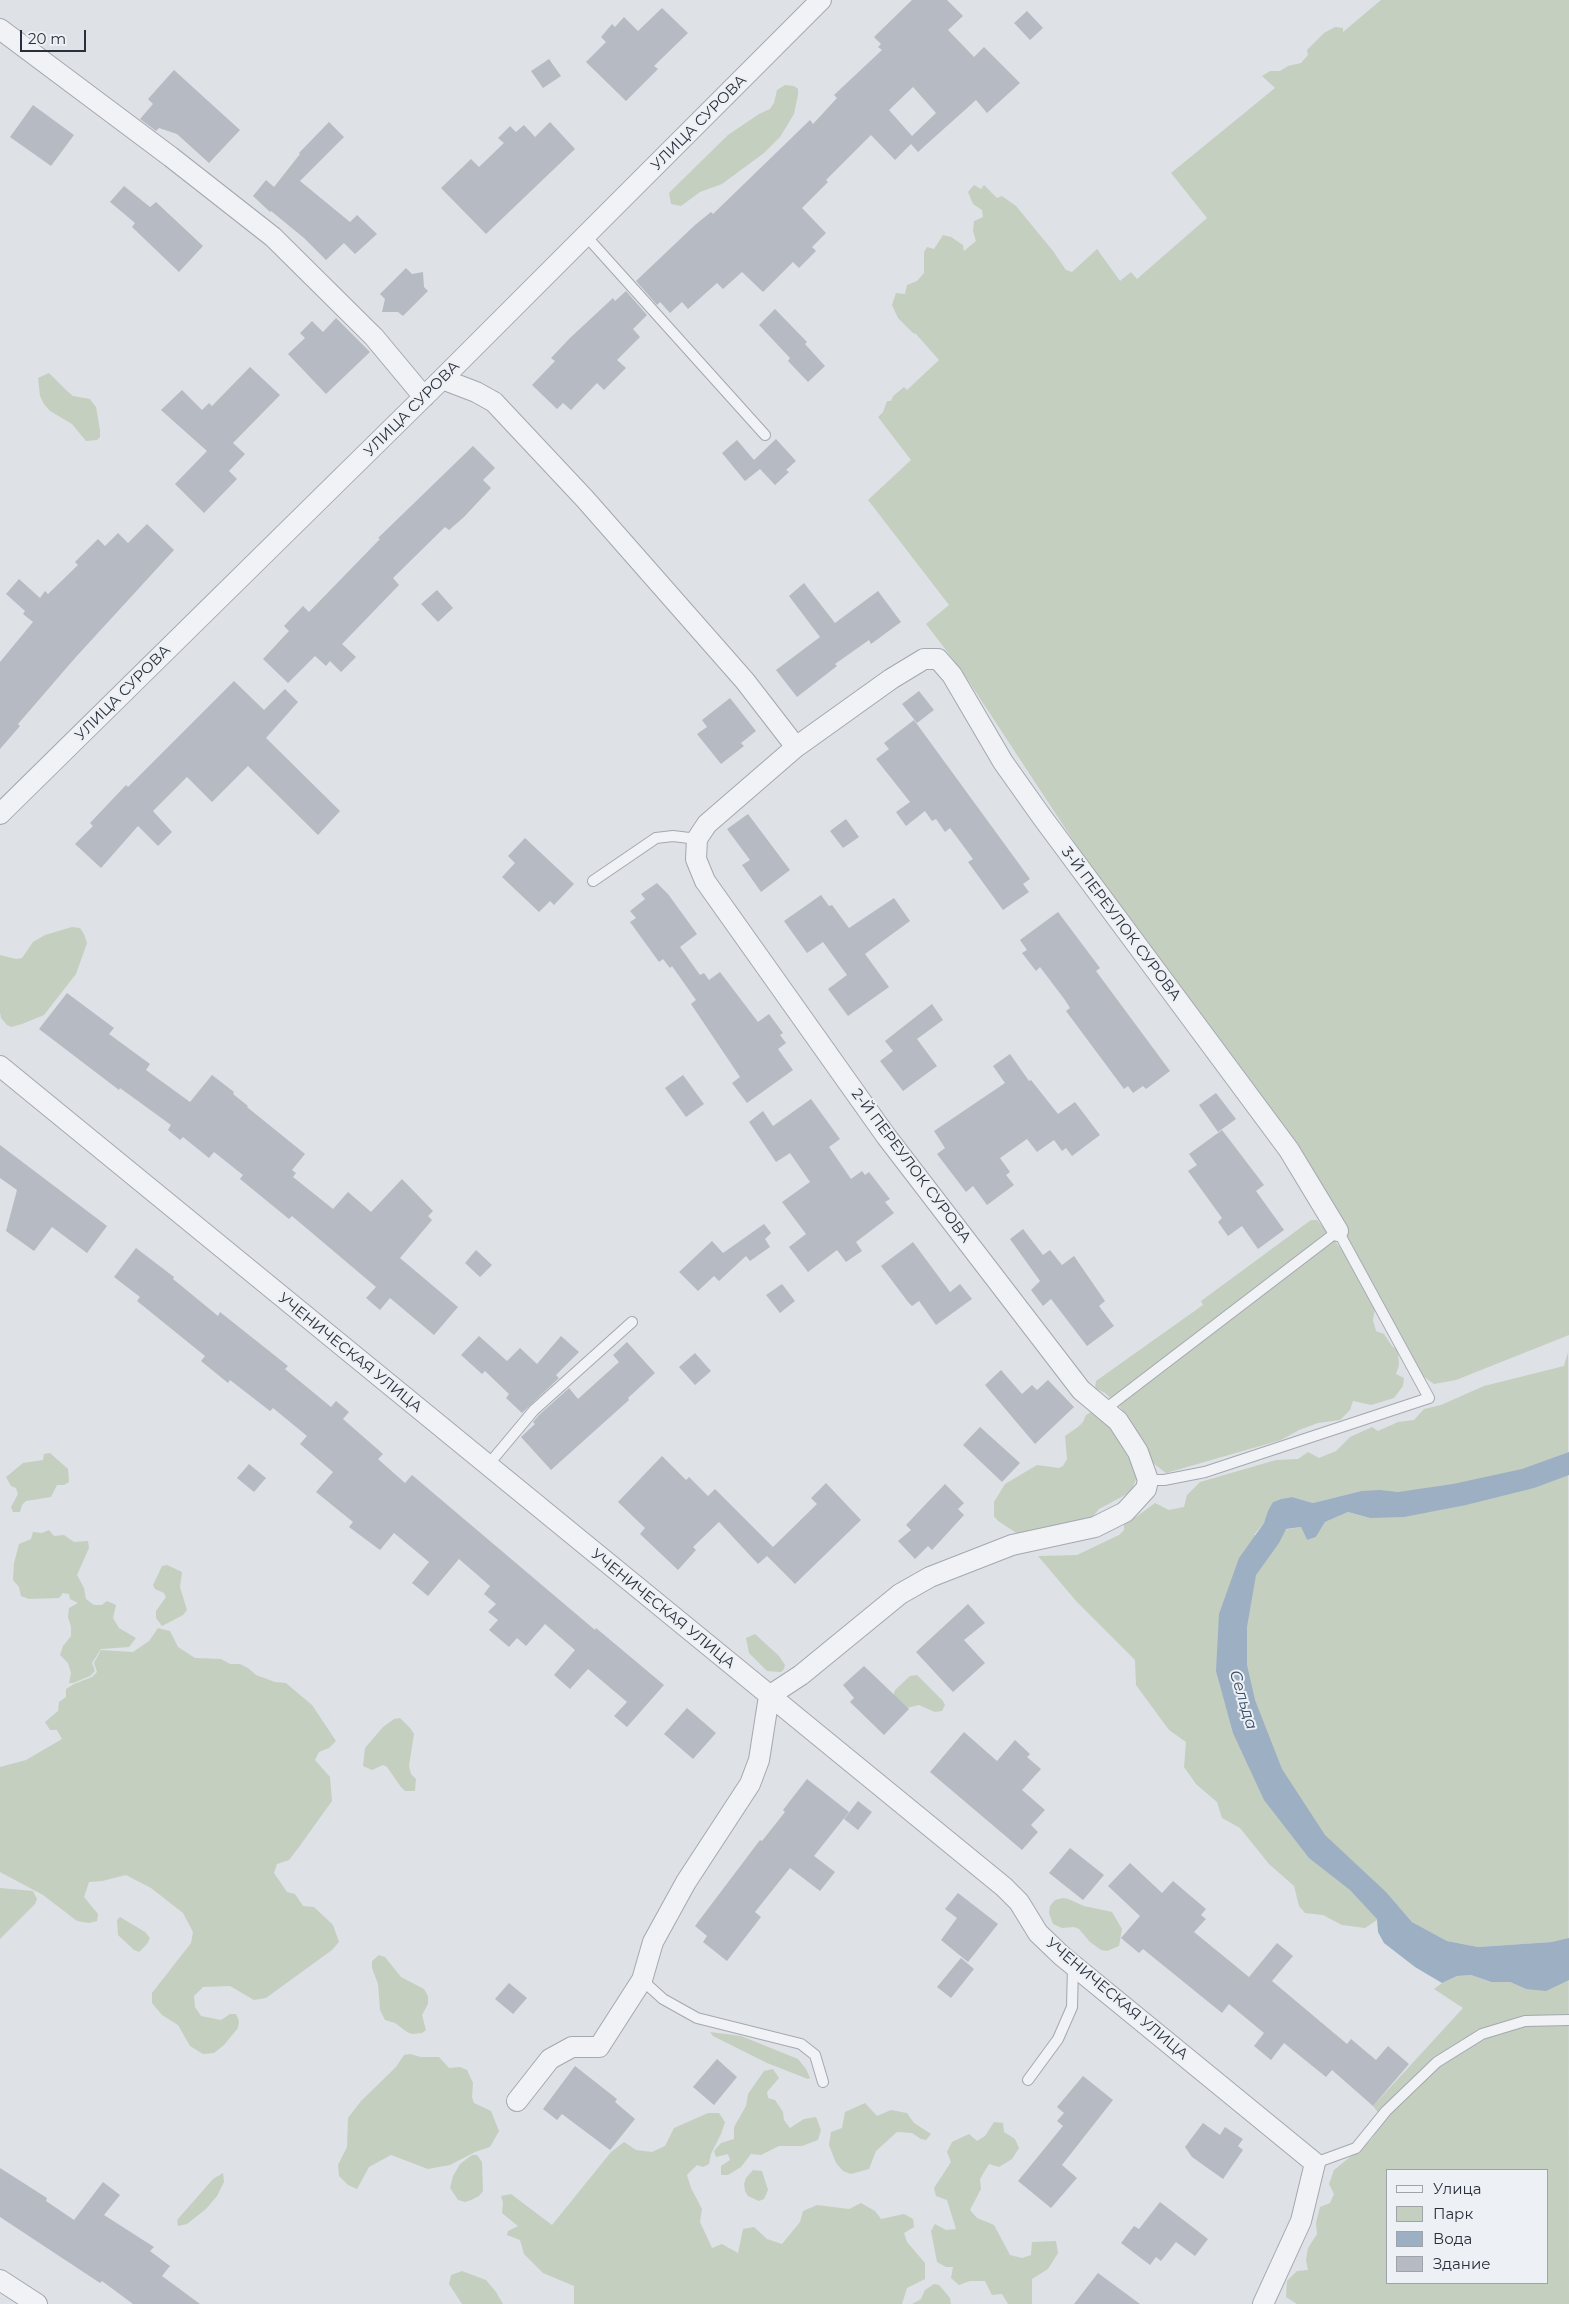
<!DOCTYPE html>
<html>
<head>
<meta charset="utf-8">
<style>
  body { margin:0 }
  #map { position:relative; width:1569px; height:2304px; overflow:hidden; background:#dee1e6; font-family:Montserrat,sans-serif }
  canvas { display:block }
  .legend { position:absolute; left:1386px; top:2169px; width:162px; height:115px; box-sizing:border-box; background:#edf0f4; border:1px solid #9fa3aa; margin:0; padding:6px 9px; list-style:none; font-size:15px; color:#29303b }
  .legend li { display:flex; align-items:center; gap:10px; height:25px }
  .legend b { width:25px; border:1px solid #9fa3aa }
  .scale { position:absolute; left:20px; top:30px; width:66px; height:22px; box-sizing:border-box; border:2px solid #29303b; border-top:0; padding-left:6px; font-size:15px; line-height:18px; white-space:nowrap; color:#29303b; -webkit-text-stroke:4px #edf0f4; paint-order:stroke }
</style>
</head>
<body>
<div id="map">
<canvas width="1569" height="2304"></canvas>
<ul class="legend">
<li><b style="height:6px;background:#f0f2f5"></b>Улица</li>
<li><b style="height:14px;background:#c4cfc0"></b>Парк</li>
<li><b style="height:14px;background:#9dafc2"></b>Вода</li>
<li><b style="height:14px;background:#b6bac2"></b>Здание</li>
</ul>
<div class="scale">20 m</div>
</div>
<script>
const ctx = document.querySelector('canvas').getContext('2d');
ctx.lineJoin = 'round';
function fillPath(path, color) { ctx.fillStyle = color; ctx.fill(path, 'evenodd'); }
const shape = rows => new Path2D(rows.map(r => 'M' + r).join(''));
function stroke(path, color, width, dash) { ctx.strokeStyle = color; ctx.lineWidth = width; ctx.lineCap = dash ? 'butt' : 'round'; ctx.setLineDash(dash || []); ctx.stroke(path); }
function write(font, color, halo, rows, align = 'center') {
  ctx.font = font + ' Montserrat,sans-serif'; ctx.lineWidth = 4; ctx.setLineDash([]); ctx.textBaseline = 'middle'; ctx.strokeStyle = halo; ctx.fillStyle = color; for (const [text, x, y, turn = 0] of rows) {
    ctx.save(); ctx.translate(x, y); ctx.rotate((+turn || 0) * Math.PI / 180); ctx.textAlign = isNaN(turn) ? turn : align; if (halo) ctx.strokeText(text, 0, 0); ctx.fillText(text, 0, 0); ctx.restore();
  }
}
fillPath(shape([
  [1381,0,1569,0,1569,1335,1456,1380,1434,1384,1423,1376,1410,1356,1324,1194,1086,860,962,671,926,624,949,605,868,500,911,460,878,417,883,412,887,401,891,401,893,396,904,387,907,390,939,360,916,334,913,333,898,318,892,305,896,293,905,294,907,285,917,281,924,273,924,252,927,247,934,249,943,235,951,237,963,245,964,251,976,241,973,231,974,221,983,217,982,210,973,204,968,192,974,185,981,189,984,185,997,198,1002,196,1016,206,1053,251,1066,270,1072,272,1097,249,1120,281,1131,272,1137,279,1207,218,1171,173,1275,88,1262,76,1270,71,1280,71,1288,66,1301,63,1308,55,1307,50,1324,33,1335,27,1343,28,1343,32],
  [785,85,794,86,798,89,798,95,794,114,780,137,764,153,722,184,700,192,681,206,671,204,669,193,678,184,728,135,759,114,770,109,774,103,777,90],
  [49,373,67,391,73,396,90,399,92,402,96,407,100,430,100,437,97,440,86,441,72,424,50,411,44,404,40,396,38,378],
  [72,927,80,928,84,934,87,943,76,974,44,1015,22,1024,11,1027,7,1025,1,1018,0,1012,0,955,16,959,22,958,33,942,45,935],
  [1311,1220,1317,1220,1343,1251,1371,1300,1375,1309,1373,1320,1376,1331,1384,1334,1392,1346,1398,1351,1399,1365,1396,1374,1404,1378,1403,1386,1394,1398,1371,1405,1353,1401,1350,1410,1340,1420,1318,1423,1299,1430,1281,1440,1166,1473,1153,1463,1135,1428,1120,1407,1105,1393,1095,1388,1096,1381,1203,1305,1201,1301],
  [1568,1352,1569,2304,1297,2304,1286,2297,1287,2281,1297,2271,1308,2270,1306,2260,1308,2248,1317,2234,1316,2223,1320,2207,1330,2203,1334,2194,1329,2184,1334,2170,1371,2140,1384,2120,1373,2106,1463,2008,1434,1989,1442,1983,1457,1976,1471,1975,1490,1982,1510,1982,1526,1989,1552,1942,1478,1947,1447,1941,1412,1922,1387,1893,1377,1920,1365,1928,1342,1925,1323,1915,1305,1913,1299,1906,1294,1886,1269,1864,1240,1828,1222,1818,1217,1802,1196,1784,1184,1767,1186,1742,1169,1730,1136,1685,1135,1660,1077,1602,1038,1556,1077,1555,1119,1535,1124,1530,1124,1520,1136,1517,1155,1503,1169,1510,1184,1507,1187,1495,1200,1482,1276,1460,1298,1459,1308,1452,1319,1458,1336,1451,1350,1437,1372,1427,1378,1431,1398,1422,1414,1420,1424,1409,1441,1405,1484,1386,1564,1366],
  [1361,1491,1370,1518,1348,1512,1325,1522,1316,1537,1307,1540,1301,1527,1254,1535,1264,1523,1273,1502,1281,1499,1292,1497,1313,1503],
  [1388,2170,1548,2170,1548,2283,1388,2283],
  [1093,1411,1117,1424,1137,1477,1133,1487,1127,1494,1099,1509,1084,1527,1018,1534,998,1521,994,1516,994,1502,1005,1484,1037,1465,1059,1468,1063,1466,1067,1459,1065,1436,1078,1427,1083,1422,1086,1415],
  [50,1453,68,1469,69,1482,64,1485,57,1485,51,1497,26,1501,22,1505,20,1512,13,1512,11,1507,18,1494,16,1488,11,1486,6,1477,23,1463,43,1460,44,1454],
  [49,1530,54,1536,64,1535,74,1542,88,1541,89,1548,77,1575,84,1588,86,1599,94,1605,102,1605,107,1601,116,1605,113,1618,119,1628,136,1638,129,1647,101,1649,92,1663,95,1671,90,1676,73,1683,69,1683,71,1673,68,1663,60,1655,63,1646,71,1636,71,1627,68,1617,69,1608,78,1603,70,1599,69,1594,63,1593,59,1598,29,1599,21,1596,19,1587,13,1580,14,1563,19,1544,31,1539,33,1532,42,1533],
  [167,1565,182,1572,180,1587,187,1610,183,1615,162,1626,156,1618,156,1611,166,1597,164,1593,155,1589,153,1585,162,1566],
  [158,1628,170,1631,178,1647,195,1658,221,1659,230,1664,240,1664,248,1668,256,1675,275,1682,286,1683,312,1705,336,1741,329,1748,319,1752,315,1760,330,1777,332,1801,299,1847,289,1860,277,1864,274,1873,287,1892,295,1894,303,1906,314,1907,333,1925,339,1942,332,1950,266,1998,254,2000,230,1986,203,1987,194,1996,195,2007,201,2016,221,2020,230,2014,236,2014,239,2021,238,2028,224,2045,214,2053,203,2054,190,2046,178,2025,162,2015,152,2003,152,1993,191,1943,193,1932,183,1913,151,1888,126,1875,102,1881,89,1882,84,1897,98,1914,97,1921,89,1923,77,1921,43,1895,0,1872,0,1767,26,1760,62,1739,57,1730,50,1730,45,1722,58,1711,59,1702,66,1697,66,1689,74,1684,92,1677,97,1672,94,1663,101,1650,133,1652,149,1641],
  [755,1634,779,1656,785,1665,784,1669,781,1672,767,1671,749,1653,746,1638],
  [917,1675,943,1701,945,1705,942,1711,935,1712,919,1705,903,1709,893,1696,895,1690,910,1676],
  [400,1718,411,1729,414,1734,409,1766,411,1774,416,1779,415,1791,405,1791,401,1787,387,1767,383,1765,372,1770,363,1766,365,1748,383,1727,394,1719],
  [0,1888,33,1891,37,1899,35,1904,0,1939],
  [1063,1898,1068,1899,1084,1906,1112,1912,1122,1929,1119,1946,1107,1951,1101,1950,1090,1942,1079,1929,1074,1927,1062,1928,1053,1924,1049,1913,1050,1906,1055,1900],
  [120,1917,145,1932,150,1938,147,1944,139,1952,134,1950,118,1935,117,1920],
  [379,1955,385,1957,401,1977,424,1989,428,1996,428,2004,422,2015,426,2030,422,2033,412,2034,407,2032,395,2023,385,2020,380,2010,378,1984,372,1968,372,1961],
  [710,2032,741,2036,798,2059,806,2069,810,2078,808,2079,767,2063,713,2036],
  [410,2054,421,2057,439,2057,449,2068,460,2067,467,2070,473,2083,472,2097,474,2103,491,2111,499,2131,490,2147,475,2152,450,2165,428,2169,391,2155,369,2167,357,2189,348,2185,339,2176,338,2165,347,2147,348,2118,361,2101,396,2067,404,2055],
  [773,2069,779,2078,767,2092,768,2098,775,2100,783,2112,784,2120,790,2128,804,2119,816,2117,821,2130,818,2140,802,2146,779,2146,761,2155,751,2154,741,2167,728,2175,721,2175,721,2166,730,2160,728,2154,716,2157,714,2151,721,2143,734,2139,734,2127,746,2106,748,2094,764,2071],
  [865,2103,877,2116,891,2110,907,2113,914,2123,931,2134,926,2140,921,2139,912,2133,897,2132,876,2151,869,2169,851,2174,843,2171,836,2163,829,2145,831,2132,842,2128,845,2112],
  [708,2113,719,2113,725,2122,721,2134,711,2154,709,2164,703,2167,697,2165,687,2175,691,2188,702,2209,700,2222,712,2248,722,2244,738,2253,743,2229,754,2227,767,2239,782,2244,800,2222,803,2211,817,2205,849,2209,861,2203,875,2211,881,2219,904,2214,913,2219,914,2227,904,2233,907,2242,925,2263,925,2279,907,2288,902,2304,574,2304,574,2286,543,2273,524,2254,520,2240,507,2235,508,2231,518,2226,502,2213,503,2203,501,2196,511,2194,552,2225,611,2152,624,2142,636,2150,652,2152,665,2146,674,2128],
  [994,2122,1003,2123,1004,2132,1015,2139,1019,2148,1012,2159,999,2167,989,2164,980,2179,981,2189,970,2210,977,2218,994,2225,1010,2255,1022,2258,1031,2255,1032,2242,1056,2241,1058,2253,1048,2269,1032,2279,1032,2304,1008,2304,1002,2294,992,2295,985,2281,970,2281,959,2285,951,2278,953,2267,946,2267,937,2262,931,2231,935,2224,946,2230,956,2229,947,2200,936,2196,934,2188,951,2162,947,2152,952,2142,969,2134,977,2141,985,2136],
  [472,2155,477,2155,482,2162,483,2191,479,2196,471,2200,465,2202,458,2200,450,2188,453,2176,460,2164],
  [753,2170,762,2171,768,2190,764,2199,759,2201,748,2196,745,2191,744,2184,746,2178],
  [223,2173,224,2182,217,2196,206,2209,187,2224,178,2226,177,2220,206,2187,213,2179],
  [462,2271,486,2280,496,2292,503,2304,462,2304,449,2284,451,2275],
  [934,2284,939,2285,950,2298,951,2304,912,2304,921,2299,925,2290]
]), '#c4cfc0');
fillPath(shape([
  [1569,1452,1569,1475,1534,1488,1466,1505,1404,1517,1370,1518,1348,1512,1325,1522,1316,1537,1307,1540,1301,1527,1286,1529,1279,1543,1256,1575,1247,1627,1247,1665,1255,1700,1282,1769,1325,1835,1387,1893,1412,1922,1447,1941,1478,1947,1552,1942,1569,1938,1569,1980,1546,1991,1526,1989,1510,1982,1491,1982,1471,1975,1457,1976,1442,1983,1415,1967,1384,1943,1378,1932,1377,1919,1350,1890,1309,1858,1264,1800,1233,1733,1216,1671,1219,1614,1239,1558,1264,1523,1268,1511,1273,1502,1281,1499,1292,1497,1313,1503,1361,1491,1380,1490,1398,1492,1453,1484,1522,1469]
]), '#9dafc2');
fillPath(shape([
  [912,0,947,0,963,16,948,30,974,57,984,47,1020,83,987,113,976,100,918,152,911,144,895,160,871,135,826,180,828,182,802,208,826,233,812,247,816,251,799,268,793,262,763,292,742,272,723,289,717,283,688,309,682,302,670,313,660,302,657,305,636,281,695,225,711,212,713,214,810,120,813,124,837,98,834,95,882,50,878,47,881,44,874,37],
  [913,87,936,113,912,136,889,110],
  [662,8,688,33,654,66,658,69,626,101,586,62,606,42,601,37,612,24,615,27,624,17,638,31],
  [1027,11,1043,28,1030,40,1014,23],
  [549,59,561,76,543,88,531,71],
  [174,70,240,130,209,163,177,134,159,128,156,131,140,119,153,104,148,99],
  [33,105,74,135,51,166,10,137],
  [329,122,344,137,300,181,350,222,357,215,377,234,355,254,344,243,326,260,304,238,271,211,270,212,253,196,266,180,274,187,300,154,299,153],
  [550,122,575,149,486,234,441,188,471,159,479,167,504,143,498,138,510,126,516,132,524,125,535,137],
  [124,186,150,207,156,202,203,246,179,272,132,227,135,223,110,202],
  [406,268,412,274,423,272,424,287,428,291,403,316,398,312,382,312,385,299,380,294],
  [626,291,647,315,633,329,640,337,617,360,626,368,604,390,597,383,571,410,563,403,557,409,532,385,555,361,551,358,570,338,613,298,615,301],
  [775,309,807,342,805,344,825,366,808,382,788,361,790,358,759,325],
  [336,318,370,352,326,394,288,354,305,338,300,333,312,321,323,332],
  [250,367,280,395,233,443,245,454,229,471,237,479,204,513,175,484,207,451,161,410,182,390,202,410,209,403,212,406],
  [776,439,796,461,786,470,789,472,775,485,760,469,745,481,722,453,737,440,754,460],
  [473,446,495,468,483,480,491,488,464,517,449,530,445,527,393,578,399,585,342,644,356,657,341,672,330,661,326,666,315,656,288,683,263,659,289,631,284,626,303,606,309,612,380,539,378,538],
  [147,524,174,550,75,658,18,724,20,726,0,749,0,662,33,622,23,614,25,611,6,594,19,579,40,598,45,591,48,594,78,565,75,562,98,539,105,546,118,533,128,543],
  [804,583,835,623,878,591,901,622,871,644,869,640,835,664,837,666,797,697,776,670,820,637,789,596],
  [437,590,453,608,438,622,421,604],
  [234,681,264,710,285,689,298,702,266,738,340,811,318,835,248,766,212,802,187,777,153,811,172,832,158,846,138,826,101,868,75,844,93,826,90,823,126,785,128,787],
  [919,691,934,710,917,723,902,704],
  [730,698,756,731,741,743,744,746,721,764,697,734,707,727,702,720],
  [914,720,1030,879,1023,884,1029,892,1003,910,968,862,973,859,950,828,945,832,936,819,932,821,925,811,906,826,896,812,910,802,876,759,889,749,884,743],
  [748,814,790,870,761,892,742,865,750,860,727,829],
  [846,819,859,837,843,848,830,831],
  [525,838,574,884,554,905,550,901,539,912,502,877,515,863,508,856],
  [657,883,668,894,697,934,680,947,700,975,704,973,709,980,720,972,758,1022,769,1014,783,1033,780,1035,786,1043,778,1049,793,1070,747,1103,732,1083,740,1077,691,1004,696,1000,672,966,670,968,663,959,659,962,630,922,636,918,630,911,645,899,641,894],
  [821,895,829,906,832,905,849,928,894,898,910,921,865,954,889,987,848,1016,828,989,847,975,823,942,807,953,784,921],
  [1058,912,1100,968,1096,971,1170,1071,1146,1089,1143,1086,1133,1093,1128,1086,1124,1089,1066,1011,1070,1008,1065,1000,1040,967,1036,971,1022,953,1027,950,1020,940],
  [67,993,114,1028,109,1034,150,1064,146,1070,190,1102,212,1075,234,1092,233,1094,248,1106,247,1107,305,1154,292,1170,296,1173,293,1177,333,1209,348,1192,371,1212,402,1179,433,1211,428,1216,432,1220,400,1258,458,1307,434,1335,390,1298,380,1310,366,1298,376,1287,292,1216,289,1219,240,1179,243,1175,214,1152,209,1158,183,1137,180,1140,168,1130,171,1125,120,1088,119,1090,39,1029],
  [932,1004,943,1020,917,1039,937,1066,903,1091,880,1061,893,1051,885,1041],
  [1010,1054,1029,1081,1031,1080,1058,1114,1075,1102,1100,1135,1072,1156,1066,1148,1062,1151,1054,1140,1037,1152,1027,1139,1000,1158,1010,1172,1006,1175,1014,1185,987,1205,973,1186,966,1192,937,1154,945,1148,934,1131,1005,1083,993,1066],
  [683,1075,704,1104,686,1117,665,1088],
  [1216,1093,1236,1119,1218,1132,1199,1105],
  [811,1099,840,1139,829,1147,851,1179,862,1171,865,1175,869,1172,890,1199,885,1202,894,1213,856,1242,862,1251,846,1262,837,1250,808,1272,789,1247,806,1234,782,1202,810,1182,790,1153,776,1162,749,1122,763,1111,773,1126],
  [1222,1130,1264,1185,1256,1191,1284,1230,1258,1249,1242,1226,1228,1236,1218,1222,1222,1218,1188,1171,1197,1165,1189,1154],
  [0,1145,107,1226,87,1253,52,1227,34,1251,6,1231,17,1190,0,1178],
  [764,1224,771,1233,765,1239,770,1247,750,1261,746,1256,719,1281,714,1276,698,1291,679,1272,712,1241,723,1253],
  [1023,1229,1043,1255,1050,1250,1062,1265,1074,1256,1105,1301,1099,1306,1114,1326,1087,1346,1051,1299,1043,1306,1031,1290,1040,1281,1010,1239],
  [913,1242,950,1292,960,1284,972,1299,936,1325,919,1301,912,1306,908,1302,881,1266],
  [136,1248,174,1277,173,1279,218,1316,220,1312,288,1366,285,1369,331,1407,336,1401,349,1412,343,1419,383,1454,378,1459,405,1483,412,1475,595,1630,596,1628,664,1685,627,1727,614,1716,627,1702,588,1669,570,1689,554,1675,575,1650,545,1624,526,1646,517,1638,509,1647,489,1630,498,1620,488,1612,496,1604,484,1594,490,1586,459,1559,428,1596,412,1583,429,1562,394,1533,380,1550,349,1527,353,1522,316,1492,333,1472,300,1444,307,1436,273,1408,270,1411,230,1380,228,1383,201,1361,205,1356,137,1301,140,1297,114,1277],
  [476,1250,492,1265,480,1277,465,1263],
  [782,1284,795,1301,780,1313,766,1295],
  [479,1336,507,1361,520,1348,537,1364,561,1336,579,1352,556,1375,559,1378,522,1413,506,1398,509,1394,485,1371,482,1374,461,1355],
  [627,1342,655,1373,628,1398,629,1400,551,1470,521,1437,535,1424,533,1422,539,1415,569,1388,578,1399,619,1362,613,1355],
  [695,1353,711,1371,695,1385,679,1367],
  [1001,1370,1022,1394,1032,1385,1037,1390,1048,1380,1074,1407,1035,1444,985,1385],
  [980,1427,1020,1463,1002,1482,963,1445],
  [662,1456,686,1480,689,1477,708,1496,715,1489,773,1547,817,1504,811,1498,826,1483,861,1520,795,1584,767,1556,758,1564,719,1522,693,1547,696,1550,678,1570,640,1534,645,1528,618,1502],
  [249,1464,266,1478,254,1492,237,1478],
  [945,1484,964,1503,958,1509,964,1515,932,1550,928,1546,915,1559,898,1541,911,1530,906,1525],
  [968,1604,985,1623,964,1640,985,1663,953,1692,916,1652],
  [864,1666,909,1709,884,1735,850,1702,854,1698,843,1685],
  [687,1708,716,1733,693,1759,664,1734],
  [964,1732,997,1761,1015,1740,1030,1754,1027,1757,1041,1769,1022,1790,1045,1810,1031,1825,1038,1832,1022,1850,930,1772],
  [807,1779,849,1812,814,1856,835,1872,820,1891,790,1868,755,1912,761,1917,727,1961,703,1942,707,1936,695,1926,760,1840,762,1841,785,1812,783,1810],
  [858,1801,872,1812,858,1830,844,1819],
  [1070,1848,1104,1875,1083,1900,1049,1873],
  [1130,1863,1162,1893,1173,1881,1206,1909,1201,1915,1206,1919,1194,1932,1249,1977,1277,1943,1293,1956,1272,1981,1347,2044,1351,2039,1376,2060,1388,2046,1409,2064,1373,2106,1332,2070,1326,2077,1284,2043,1271,2060,1254,2046,1264,2033,1229,2004,1222,2013,1143,1949,1139,1953,1121,1938,1140,1916,1108,1886],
  [958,1893,998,1924,968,1962,941,1940,957,1918,945,1909],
  [961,1958,974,1969,951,1998,937,1987],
  [509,1983,527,1998,513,2014,495,1999],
  [717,2059,737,2077,714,2105,693,2087],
  [575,2066,617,2099,615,2102,635,2119,610,2150,562,2114,557,2120,543,2109],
  [1083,2076,1113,2100,1062,2165,1077,2178,1051,2208,1018,2181,1063,2126,1057,2121,1064,2113,1057,2107],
  [1203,2123,1220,2135,1225,2127,1243,2139,1238,2146,1243,2150,1223,2179,1192,2157,1185,2147],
  [0,2168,47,2198,46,2201,74,2220,103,2182,120,2195,104,2215,154,2247,150,2251,170,2266,162,2276,200,2304,133,2304,102,2281,100,2283,0,2217],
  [1160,2202,1208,2239,1195,2256,1176,2242,1161,2261,1156,2257,1150,2265,1121,2243,1134,2226,1139,2229],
  [1098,2273,1140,2304,1074,2304]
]), '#b6bac2');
const service = shape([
  [586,236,765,435],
  [593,881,656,838,673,836,697,839],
  [1104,1410,1338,1231,1429,1398,1205,1472,1164,1480,1148,1480],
  [488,1465,534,1410,632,1322],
  [642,1980,663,1999,697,2018,801,2044,815,2055,823,2082],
  [1028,2080,1058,2039,1072,2007,1073,1966],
  [1315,2163,1356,2148,1386,2111,1437,2062,1482,2034,1525,2021,1569,2020]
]);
const minor = shape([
  [0,29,171,157,273,237,374,337,424,397],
  [442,379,476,392,494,402,585,499,745,681,796,747],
  [0,814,442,379,821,0],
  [0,1066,1004,1887,1019,1902,1038,1933,1062,1956,1315,2163,1301,2221,1263,2304],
  [517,2101,550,2059,572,2047,599,2047,642,1980,653,1942,686,1882,750,1784,759,1760,769,1696,801,1675,900,1594,930,1577,1012,1545,1095,1527,1125,1512,1146,1489,1148,1480,1138,1452,1118,1421,1081,1390,886,1136,705,881,696,859,697,839,707,824,796,747,891,679,924,659,938,659,952,675,1003,762,1042,817,1289,1150,1338,1231],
  [0,2280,37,2304]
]);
stroke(service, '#a4a8af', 12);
stroke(minor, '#a4a8af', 22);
stroke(service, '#f0f2f5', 10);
stroke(minor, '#f0f2f5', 20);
write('15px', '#29303b', '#edf0f4', [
  ["УЛИЦА СУРОВА",699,123,-45],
  ["УЛИЦА СУРОВА",412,409,-45],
  ["УЛИЦА СУРОВА",123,693,-45],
  ["3-Й ПЕРЕУЛОК СУРОВА",1121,924,53],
  ["2-Й ПЕРЕУЛОК СУРОВА",911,1166,53],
  ["УЧЕНИЧЕСКАЯ УЛИЦА",350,1353,39],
  ["УЧЕНИЧЕСКАЯ УЛИЦА",663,1609,39],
  ["УЧЕНИЧЕСКАЯ УЛИЦА",1117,1999,40]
]);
write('italic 16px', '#384f69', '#edf0f4', [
  ["Сельда",1243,1700,73]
]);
</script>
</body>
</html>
